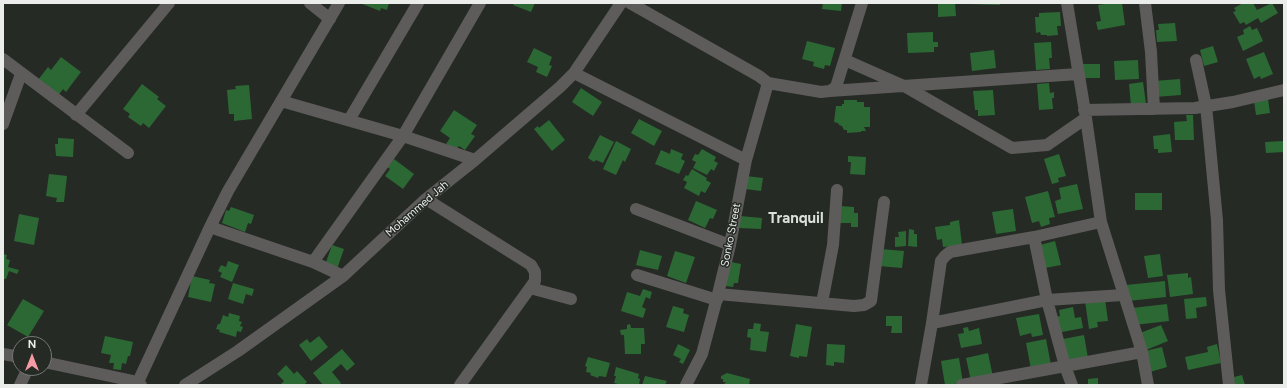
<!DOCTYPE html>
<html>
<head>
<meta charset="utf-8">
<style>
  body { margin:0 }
  #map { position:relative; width:1287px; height:388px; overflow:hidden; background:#252a25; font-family:Figtree,sans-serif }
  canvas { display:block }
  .frame { position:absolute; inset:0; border:4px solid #eaedea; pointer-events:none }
  .north { position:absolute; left:12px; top:336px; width:40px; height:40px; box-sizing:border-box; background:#252a25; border:1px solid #747874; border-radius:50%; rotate:0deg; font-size:11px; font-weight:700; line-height:16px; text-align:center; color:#eaedea }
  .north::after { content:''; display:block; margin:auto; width:14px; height:18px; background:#f49aa4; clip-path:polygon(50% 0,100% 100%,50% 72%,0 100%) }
</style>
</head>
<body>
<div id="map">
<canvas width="1287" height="388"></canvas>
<div class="frame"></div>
<div class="north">N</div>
</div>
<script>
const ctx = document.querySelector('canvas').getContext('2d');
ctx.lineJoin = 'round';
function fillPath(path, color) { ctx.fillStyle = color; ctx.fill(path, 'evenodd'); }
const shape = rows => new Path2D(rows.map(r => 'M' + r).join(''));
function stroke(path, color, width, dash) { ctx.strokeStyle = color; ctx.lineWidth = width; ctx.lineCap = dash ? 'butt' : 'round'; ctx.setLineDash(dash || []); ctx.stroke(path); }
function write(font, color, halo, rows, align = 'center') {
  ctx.font = font + ' Figtree,sans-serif'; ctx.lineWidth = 3; ctx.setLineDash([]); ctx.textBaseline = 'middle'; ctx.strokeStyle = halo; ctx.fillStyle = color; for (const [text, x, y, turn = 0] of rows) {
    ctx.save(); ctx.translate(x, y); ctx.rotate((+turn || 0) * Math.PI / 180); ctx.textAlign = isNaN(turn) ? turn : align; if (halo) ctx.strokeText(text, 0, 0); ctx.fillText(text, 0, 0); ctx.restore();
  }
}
fillPath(shape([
  [360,3,389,3,387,10,381,8,380,11],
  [514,3,535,3,531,12,513,5],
  [823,3,842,3,841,11,822,9],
  [938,3,955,3,956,16,938,17],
  [970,3,1000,3,1000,5,970,4],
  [1112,3,1122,3,1125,25,1098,30,1096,22,1101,21,1098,5],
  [1243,3,1253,3,1257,10,1272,3,1278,13,1261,23,1258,18,1246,25,1244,22,1240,24,1233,12,1236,11,1234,8],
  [1060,12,1061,26,1057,26,1058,35,1047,36,1047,35,1041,35,1040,32,1036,33,1035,17,1039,17,1039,13],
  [1175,23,1177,41,1157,42,1156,30,1159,30,1158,24],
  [1250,26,1252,30,1257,28,1263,41,1243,51,1237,37,1244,34,1243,30],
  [933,32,933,42,938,42,938,47,934,47,934,52,908,53,907,33],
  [807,41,835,48,830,66,825,65,824,69,813,66,814,62,802,59],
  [1051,42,1052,58,1049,58,1050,69,1036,70,1034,43],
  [1213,46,1218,62,1204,66,1200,50],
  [534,48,552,57,549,65,552,66,547,77,536,72,538,67,527,62],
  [994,50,996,68,972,71,970,53],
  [1264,52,1273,74,1261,79,1260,76,1254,79,1246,59],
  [61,57,81,72,66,92,63,89,58,96,38,80,48,67,51,70],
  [1138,60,1139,79,1115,80,1114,61],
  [1082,64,1100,64,1100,78,1082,78],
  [1180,79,1181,95,1155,97,1154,81],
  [1143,82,1146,104,1131,106,1129,84],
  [1049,83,1050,93,1054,92,1054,98,1052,98,1053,109,1039,110,1037,84],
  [142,84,159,97,157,99,166,106,149,128,143,123,141,126,128,117,130,114,123,109],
  [249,85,252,119,234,121,234,114,229,114,227,90,236,89,235,86],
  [581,88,602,102,593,116,572,102],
  [993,90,995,115,978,116,978,110,975,110,973,91],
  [1268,99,1270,113,1256,115,1254,101],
  [844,100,857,100,857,102,864,102,864,107,870,107,870,127,864,127,866,131,861,131,861,132,847,133,847,130,844,130,842,126,839,125,838,123,834,122,836,106,842,106,842,104,844,104],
  [454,110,477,125,471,134,475,136,465,150,459,146,456,150,446,144,450,138,440,131],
  [1186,115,1193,115,1194,140,1175,140,1174,122,1187,121],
  [639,119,662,131,654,146,631,133],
  [549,120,565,140,552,151,534,129,538,126,539,128],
  [1170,134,1172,152,1158,153,1158,149,1154,149,1153,136],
  [600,135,614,142,603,163,596,160,594,162,588,158],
  [58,138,74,139,73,157,56,156,55,144,58,144],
  [616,141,631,149,625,162,623,160,616,175,603,169],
  [1283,141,1284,152,1266,153,1265,142],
  [671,149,683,154,681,159,685,161,679,174,655,164,661,150,670,154],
  [702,149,716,157,714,161,718,163,714,171,711,169,707,175,693,168,696,162,692,160,695,154,698,155],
  [1059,154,1066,176,1058,178,1059,182,1052,184,1044,159],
  [848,156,866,157,865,175,850,174,851,162,848,162],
  [394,159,414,174,403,189,385,176,390,169,387,167],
  [692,169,707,178,706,180,711,183,705,193,701,191,699,196,684,188,687,182,683,180,686,175,688,176],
  [49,174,67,176,64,202,56,202,57,198,46,196],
  [746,176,763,178,761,191,745,189],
  [1077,184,1083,209,1058,214,1055,201,1061,199,1059,188],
  [1048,191,1055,217,1049,218,1050,224,1041,227,1039,221,1032,223,1025,197],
  [1135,193,1162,193,1162,210,1135,210],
  [696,201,717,210,713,219,710,218,705,228,688,220],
  [840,206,854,207,854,213,858,213,858,227,851,227,851,223,839,223],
  [231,207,254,215,251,224,248,223,245,232,222,223,226,210,229,211],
  [1013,209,1016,231,996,234,992,212],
  [19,214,39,218,34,245,14,241],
  [740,216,762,218,761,229,739,228],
  [959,220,962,245,943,247,942,239,937,240,935,227,950,225,950,222],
  [909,229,914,230,914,234,917,234,917,247,908,246],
  [906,231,906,246,895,247,895,237,899,237,898,232],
  [1055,241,1061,265,1045,268,1040,245],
  [332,245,344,249,337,269,325,265],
  [881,249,904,251,902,268,879,266],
  [640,250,662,256,658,270,636,265],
  [675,251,695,257,686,283,667,276],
  [3,254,7,255,6,259,10,260,8,267,19,270,17,274,9,271,6,279,3,279],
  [1160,254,1163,276,1148,278,1144,256],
  [228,261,239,265,232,282,220,277,222,273,218,271,221,265,226,267],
  [726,261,741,264,738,283,734,283,733,287,726,286],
  [1188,273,1188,278,1191,277,1193,294,1170,297,1167,275],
  [192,276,210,280,209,283,215,284,211,302,188,297],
  [1165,281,1166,297,1128,301,1126,285],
  [233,283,254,289,252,296,246,294,243,304,228,299],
  [643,289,652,292,650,299,646,297,642,307,646,309,643,318,621,311,627,292,640,296],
  [1206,297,1207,306,1196,308,1197,318,1186,319,1184,299],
  [23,299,44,311,28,337,7,325],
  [1105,299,1108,321,1097,322,1098,327,1089,329,1085,301],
  [1167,304,1169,321,1134,325,1132,308],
  [673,306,684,309,683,313,689,315,684,332,666,327],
  [1073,307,1075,318,1081,317,1083,328,1057,333,1053,317,1060,316,1059,310],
  [229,313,240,316,239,321,242,322,240,326,243,327,241,332,237,331,236,337,219,332,220,330,216,329,218,324,220,324,223,315,228,317],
  [1039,314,1043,335,1032,337,1031,333,1020,336,1016,318],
  [886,316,902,316,902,333,891,333,892,326,886,326],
  [754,323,761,324,760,331,769,332,766,352,750,350,751,338,747,337,748,329,753,329],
  [630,324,631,328,644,328,645,344,641,344,641,354,625,354,624,335,621,335,620,330,627,329,627,325],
  [796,324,812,327,807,357,799,356,799,358,790,356],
  [1161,325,1168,341,1146,350,1140,333],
  [968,327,969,331,979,328,982,344,961,348,958,334,964,333,963,328],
  [1084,335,1088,358,1067,362,1063,339],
  [105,336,133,342,130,356,128,356,126,364,122,363,121,370,113,369,114,363,109,363,111,355,101,353],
  [319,336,328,347,311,361,299,345,307,339,310,343],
  [1046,339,1051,365,1031,369,1026,343],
  [678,344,690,350,683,364,679,362,681,359,673,355],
  [827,344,845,345,844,363,834,362,834,366,826,365],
  [1217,344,1221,363,1188,370,1185,357,1208,352,1207,347],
  [1162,347,1167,367,1150,372,1145,351],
  [342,349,355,364,347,371,341,364,332,372,341,383,339,385,323,385,313,373],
  [988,353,993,377,971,381,966,358],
  [588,357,610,363,606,377,599,376,598,378,590,375,591,373,586,372,587,367,585,366],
  [959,358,963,383,945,385,941,361],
  [286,365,294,374,297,371,307,382,304,385,280,385,284,381,277,374],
  [616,367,639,374,638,378,640,379,639,385,622,385,614,383,616,376,614,376],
  [727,373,750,379,749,385,723,385,726,382,723,382,723,379,721,379,721,376],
  [1242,375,1245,385,1231,385,1230,378],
  [645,376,667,381,665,385,642,385],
  [1098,378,1098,385,1088,385,1088,379]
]), '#2c6834');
stroke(shape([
  [310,3,330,19],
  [630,3,759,76,768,83,821,92,830,91,836,87,862,3],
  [1067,3,1086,118,1101,222,1142,352,1148,385],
  [1145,3,1151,52,1154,109],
  [3,59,128,153],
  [845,60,906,87,1012,148,1047,145,1086,118],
  [1196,60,1206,106,1209,136,1217,220,1219,290,1229,385],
  [574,73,746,160],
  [830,91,1078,74],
  [281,101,403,136,475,160],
  [1084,110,1195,108,1233,102,1284,90],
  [76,115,169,3],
  [349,120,418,3],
  [3,124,21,74],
  [426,199,531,265,535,272,535,281,460,385],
  [636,209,730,245],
  [210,227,313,262,343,276],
  [1034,237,1047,300,1065,366,1072,385],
  [313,262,403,136,480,3],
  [637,275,717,300],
  [530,288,571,299],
  [718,294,854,306,864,305,871,301,884,202],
  [822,303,833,245,837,190],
  [932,323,1047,300,1123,295],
  [3,354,20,357],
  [44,362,138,382,141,385],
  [138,382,210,227,228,191,339,3],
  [20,385,28,368],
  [185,385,238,351,343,276,426,199,475,160,560,87,574,73,621,3],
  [686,385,702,354,718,294,730,245,746,160,768,83],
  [921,385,932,323,941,261,945,256,950,252,1034,237,1101,222],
  [962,385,1142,352]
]), '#5e5b5b', 12);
write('11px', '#eaedea', '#252a25', [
  ["Mohammed Jah",417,209,-41],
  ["Sonko Street",731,235,-79]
]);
write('bold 15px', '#dae1da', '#252a25', [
  ["Tranquil",796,219]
]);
</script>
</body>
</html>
